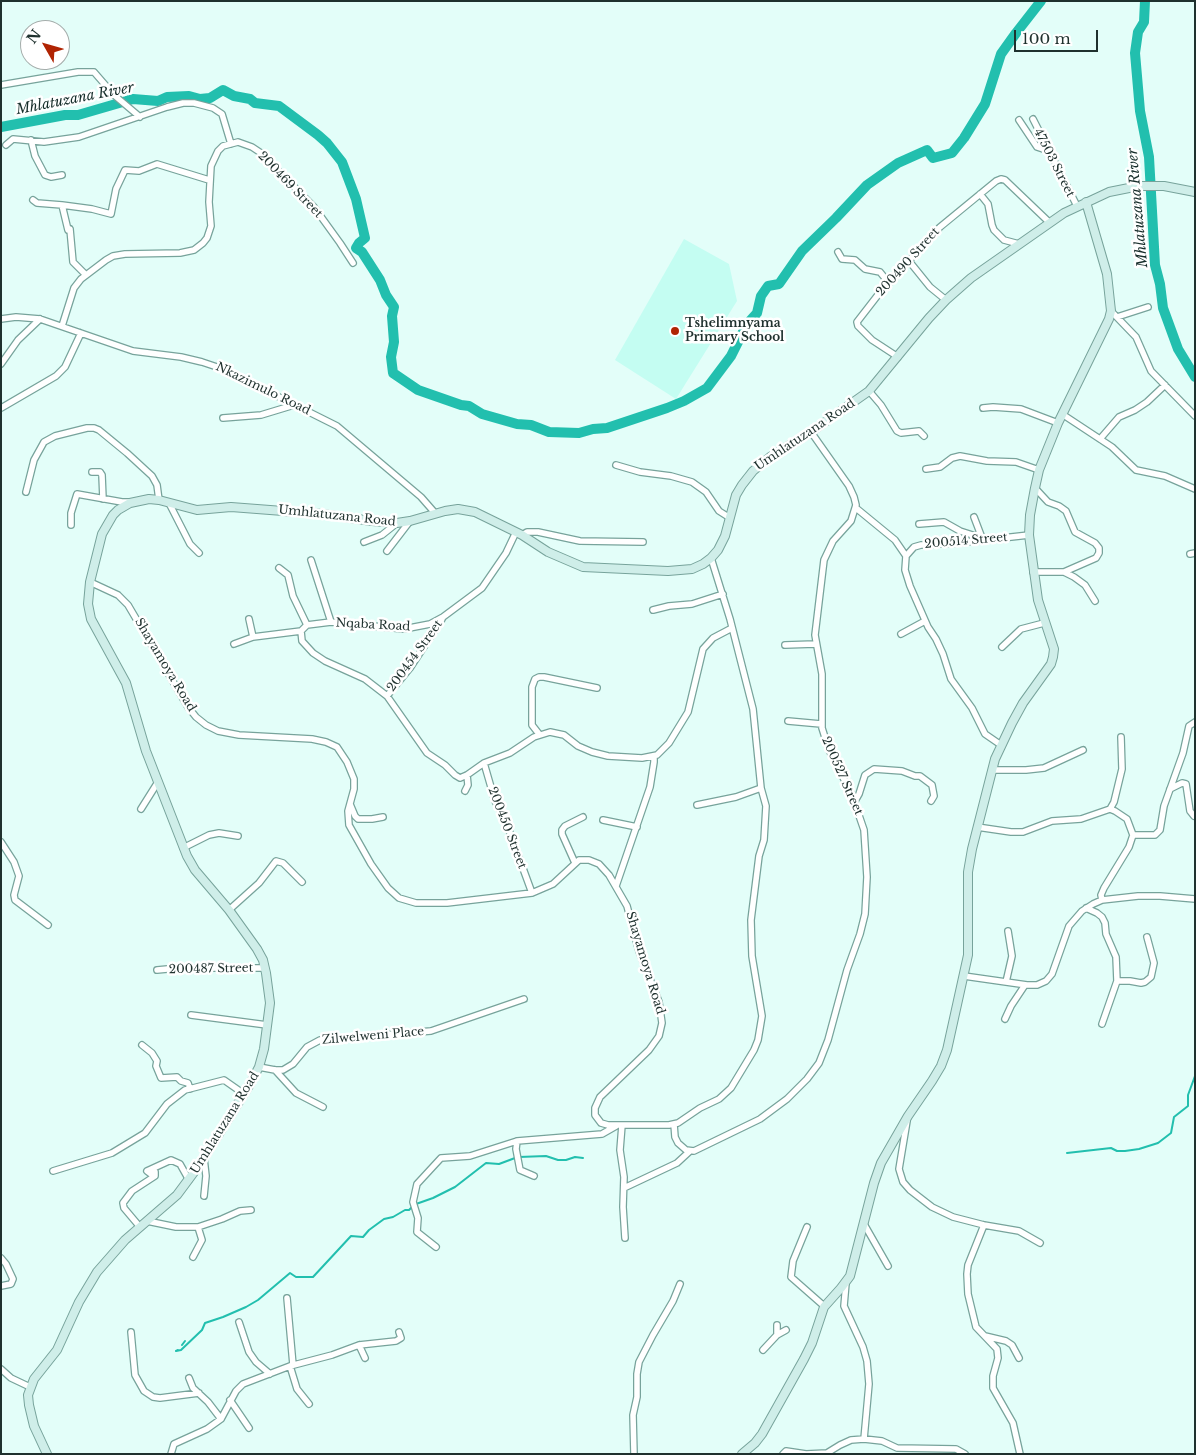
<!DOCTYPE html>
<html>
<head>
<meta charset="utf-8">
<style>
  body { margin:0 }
  #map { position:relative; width:1196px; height:1455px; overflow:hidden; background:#e3fef9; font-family:"Libre Baskerville",serif }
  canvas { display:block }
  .frame { position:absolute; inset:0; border:2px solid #1f312e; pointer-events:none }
  .north { position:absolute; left:20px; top:20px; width:50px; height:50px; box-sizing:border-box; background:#fff; border:1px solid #a5adab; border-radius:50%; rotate:308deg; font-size:14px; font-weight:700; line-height:20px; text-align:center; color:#1f312e }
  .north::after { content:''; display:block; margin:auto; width:18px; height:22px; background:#b02403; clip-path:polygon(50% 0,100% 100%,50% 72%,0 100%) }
  .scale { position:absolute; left:1014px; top:30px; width:84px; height:22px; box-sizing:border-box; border:2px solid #1f312e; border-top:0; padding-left:6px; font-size:15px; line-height:18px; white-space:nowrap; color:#1f312e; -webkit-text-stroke:4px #fff; paint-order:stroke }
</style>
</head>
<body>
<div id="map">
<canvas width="1196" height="1455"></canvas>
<div class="frame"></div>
<div class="north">N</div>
<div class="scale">100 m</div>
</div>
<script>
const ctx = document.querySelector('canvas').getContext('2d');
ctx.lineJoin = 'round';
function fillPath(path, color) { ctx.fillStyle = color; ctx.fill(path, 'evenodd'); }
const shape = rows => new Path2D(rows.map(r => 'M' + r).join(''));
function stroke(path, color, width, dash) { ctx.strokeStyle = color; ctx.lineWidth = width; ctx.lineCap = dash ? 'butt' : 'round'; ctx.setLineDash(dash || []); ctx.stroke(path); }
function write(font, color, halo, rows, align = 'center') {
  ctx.font = font + ' "Libre Baskerville",serif'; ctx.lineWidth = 5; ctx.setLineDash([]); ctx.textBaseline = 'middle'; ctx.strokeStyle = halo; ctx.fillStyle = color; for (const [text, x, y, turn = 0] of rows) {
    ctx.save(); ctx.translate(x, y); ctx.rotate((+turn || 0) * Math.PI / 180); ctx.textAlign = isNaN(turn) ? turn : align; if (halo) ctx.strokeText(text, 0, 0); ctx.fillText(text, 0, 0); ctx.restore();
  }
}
fillPath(shape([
  [684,239,729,264,737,301,676,399,615,360]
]), '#c4fdf2');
stroke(shape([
  [1067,1153,1111,1148,1117,1151,1125,1151,1139,1149,1158,1143,1171,1133,1174,1117,1188,1106,1188,1095,1195,1076],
  [519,1157,546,1156,558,1160,566,1160,575,1157,583,1158],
  [416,1204,433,1198,455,1187,486,1163,499,1164,515,1158],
  [182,1345,185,1341],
  [178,1350,176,1351,181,1350,202,1330,205,1323,223,1317,246,1307,258,1300,290,1273,296,1277,313,1277,351,1236,363,1237,369,1230,384,1219,393,1217,405,1210,409,1210,412,1207]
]), '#22bfae', 2);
stroke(shape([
  [1145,1,1144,22,1138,32,1135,53,1140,111,1149,157,1155,265,1160,284,1163,308,1178,349,1195,377],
  [1,127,65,115,78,115,133,99,158,101,167,97,189,96,200,99,210,98,223,90,234,96,250,99,255,103,279,106,318,135,327,143,342,162,356,199,365,238,359,243,356,248,362,252,380,280,386,295,394,307,392,316,394,342,391,357,393,373,418,390,461,405,469,406,482,414,517,424,531,425,549,432,579,433,593,429,607,428,667,408,684,401,707,388,731,356,747,324,757,313,761,296,768,286,779,284,802,251,836,218,867,185,898,163,927,150,933,158,952,153,964,138,985,104,1001,54,1016,33,1041,1]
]), '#22bfae', 10);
const street = shape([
  [1,85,78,72,94,72,114,95,140,117],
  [1033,119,1077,206],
  [1019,120,1037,147,1049,151],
  [31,140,35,156,45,175,51,177,62,175],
  [6,145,13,139,44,142,79,137,167,107,183,103,194,103,213,108,222,114,231,144],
  [980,194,988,204,992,225,994,230,1004,240,1019,244],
  [33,200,37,203,62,205,92,209,111,214,116,189,125,170,139,171,157,164,209,180],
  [62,205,68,230,70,229,73,262,86,275],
  [838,252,842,259,855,260,865,269,880,272,889,283],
  [909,261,930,287,946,300],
  [1111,311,1136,337,1151,371,1195,416],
  [1117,317,1148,307],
  [1,319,16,317,40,319,133,351,181,357,202,362,223,369,337,426,421,497,435,513],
  [62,326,74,288,81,279,106,260,113,256,125,254,180,253,194,250,203,243,207,238,211,226,209,202,211,166,218,151,223,146,238,142,252,147,261,153,314,207,340,243,353,263],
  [898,357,872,340,858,326,857,322,881,291,940,227,996,181,1001,179,1005,180,1050,223],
  [1,364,18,340,40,319],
  [869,391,881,405,897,431,901,433,919,431,924,436],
  [1,408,56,376,65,367,81,333],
  [983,408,993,407,1021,409,1058,423],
  [1062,414,1112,447,1136,470,1165,476,1195,489],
  [223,418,261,415,294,405],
  [1100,439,1119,417,1135,410,1147,402,1165,385],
  [616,465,640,472,671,476,692,482,706,492,719,511,730,518],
  [926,469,940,467,952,458,960,456,987,461,1016,462,1039,470],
  [92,472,100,472,102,475,103,499],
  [1035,488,1048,502,1059,506,1066,511,1075,532,1095,543,1099,548,1099,553,1096,558,1064,572],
  [26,492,34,460,44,442,55,436,87,428,94,428,99,430,127,453,152,476,157,485,159,500],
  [169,503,190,544,199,553],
  [856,508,895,540,906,556,905,570,910,586,928,627,936,639,943,654,951,679,972,708,985,734,1001,745],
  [974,517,982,538],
  [919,524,944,522,960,531,982,538],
  [71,525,71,513,77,494,122,502,130,502],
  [516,532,506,553,482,588,443,617,430,624,404,629,331,622,307,625,301,631,302,641,313,653,325,661,365,679,387,696,427,753,445,765,455,775,460,778,467,775,484,763,510,753,534,737,550,732,564,735,578,746,592,752,608,756,642,758,657,755,669,743,688,712,703,649,713,638,732,628],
  [522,535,527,532,538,532,580,541,643,542],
  [364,542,382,535,397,523],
  [387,551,410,521],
  [1190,554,1195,553],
  [906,556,914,547,921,545,958,543,1029,535],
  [311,560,331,622],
  [279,568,288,575,293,596,307,625],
  [1033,572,1064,572,1074,577,1085,585,1095,601],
  [90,582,118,595,128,605,188,707,196,717,206,725,218,731,239,735,312,739,326,742,337,747,347,762,354,779,354,789,348,811,349,825,371,864,388,888,399,898,416,903,447,903,532,893,553,884,579,860,589,860,599,864,609,875,627,906,639,951,659,1002,662,1023,659,1036,649,1050,600,1097,595,1108,595,1115,601,1123,608,1125,669,1125,678,1123,700,1108,719,1099,731,1088,754,1050,758,1040,762,1016,752,956,751,920,759,856,764,840,766,806,761,788,753,709,730,619,711,558],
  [653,610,669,606,692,604,723,594],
  [249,619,253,637],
  [901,634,925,621],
  [234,644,253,637,301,631],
  [785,645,815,644],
  [1002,647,1021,629,1044,623],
  [387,696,410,668,442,619],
  [788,721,821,724],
  [539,734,532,725,532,687,535,679,539,677,544,677,597,688],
  [484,763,495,801,506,822,532,893],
  [992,770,1026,770,1044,768,1083,750],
  [1170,789,1182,783,1186,784,1190,811,1194,816],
  [465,791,468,785,467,775],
  [855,801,859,794,865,775,874,769,902,771,915,776,920,776,932,785,934,796,931,801],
  [350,804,355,816,358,819,372,819,383,817],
  [697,805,736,797,761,788],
  [141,809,158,782],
  [1110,809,1114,802,1122,769,1121,737],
  [603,820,637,827],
  [977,827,1011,832,1023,832,1052,821,1081,819,1110,809,1115,811,1127,819,1133,835,1129,847,1104,888,1101,895,1102,900],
  [1133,835,1155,835,1160,830,1164,806,1183,753,1189,726,1195,722],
  [1,842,14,862,19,876,14,895,15,900,48,925],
  [183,848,209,835,219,833,238,836],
  [575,863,562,834,562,830,565,826,583,817],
  [616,886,650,787,654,762,654,756],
  [1086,908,1097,913,1102,917,1105,923,1106,934,1116,957,1117,981,1102,1024],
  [229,910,259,883,276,861,283,863,302,882],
  [157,970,178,968,265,968],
  [964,976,1027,985,1037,985,1046,981,1052,974,1069,926,1082,911,1093,904,1102,900,1138,896,1160,896,1195,899],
  [1117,981,1130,981,1141,983,1145,982,1151,977,1154,963,1147,937],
  [1006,982,1012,956,1008,931],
  [191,1015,267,1025],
  [1005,1019,1011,1006,1025,985],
  [142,1045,152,1053,157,1061,156,1066,161,1078,177,1077,181,1081,188,1083,190,1089],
  [259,1067,275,1070,283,1070,293,1064,307,1047,320,1040,431,1031,524,999],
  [275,1070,296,1093,323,1107],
  [907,1121,899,1169,903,1182,910,1190,932,1207,953,1217,984,1225,1019,1231,1040,1243],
  [674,1124,675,1137,678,1143,686,1150,694,1151,760,1119,787,1099,807,1079,819,1063,828,1040,847,970,860,934,865,914,867,877,864,830,852,795,829,750,822,728,822,674,815,635,824,560,833,541,851,521,856,505,854,497,849,486,811,432],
  [622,1125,620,1150,624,1177,623,1207,625,1238],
  [517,1141,516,1149,520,1170,534,1176],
  [53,1171,112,1153,145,1133,167,1104,185,1090,224,1080,244,1094],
  [624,1188,677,1163,690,1151],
  [204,1196,206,1176,204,1158],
  [147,1221,176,1227,198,1227,222,1219,240,1211,251,1210],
  [864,1224,888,1266],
  [984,1225,968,1265,967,1274,968,1294,976,1327,997,1349,998,1358,993,1376,993,1388,1013,1423,1020,1454],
  [140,1227,124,1208,123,1203,132,1191,155,1176,155,1172,151,1174,147,1171,171,1160,180,1164,189,1180],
  [807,1227,793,1261,791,1277,824,1306],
  [436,1247,417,1232,418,1218,413,1202,417,1184,441,1158,470,1156,517,1141,602,1134,616,1126],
  [193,1257,202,1240,198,1227],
  [1,1258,6,1264,13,1279,11,1284,1,1286],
  [846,1283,844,1306,863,1347,867,1361,869,1384,864,1439],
  [287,1298,293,1365],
  [239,1322,249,1352,256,1362,270,1374],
  [131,1332,135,1375,144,1391,153,1397,160,1398,199,1393],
  [777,1335,777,1325],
  [985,1336,1006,1341,1012,1345,1019,1358],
  [359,1345,365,1358],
  [763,1350,777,1335,786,1330],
  [290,1366,297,1389,309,1404],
  [1,1369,11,1378,30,1387],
  [189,1378,193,1388,208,1402,221,1419],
  [230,1400,249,1428],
  [171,1454,174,1444,207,1429,221,1419,236,1391,243,1384,290,1366,332,1355,359,1345,396,1341,401,1338,399,1332],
  [634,1454,633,1415,637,1397,637,1374,639,1362,653,1335,673,1301,680,1284],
  [783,1454,786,1451,806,1454,827,1453,840,1445,851,1440,864,1439,882,1441,897,1448,956,1449,965,1454]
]);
const secondary = shape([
  [47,1454,34,1426,29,1405,28,1395,34,1379,57,1350,79,1302,97,1272,125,1240,177,1195,200,1164,250,1084,259,1067,264,1049,270,1003,266,973,263,960,257,949,229,910,195,870,187,856,146,751,126,683,91,619,88,604,90,582,102,534,113,515,118,510,130,503,149,499,159,500,197,510,231,507,322,514,372,521,397,523,410,521,445,511,458,509,475,512,522,535,548,552,583,567,668,571,692,569,703,564,711,558,718,550,725,536,736,495,742,485,753,471,770,457,811,432,869,391,929,318,946,300,971,278,1064,213,1109,192,1139,186,1164,186,1195,192],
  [742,1454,755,1443,762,1434,804,1359,812,1343,824,1307,841,1288,850,1276,874,1183,881,1163,908,1116,932,1081,941,1066,947,1050,968,955,968,872,972,849,995,759,1012,723,1023,703,1051,664,1053,657,1054,649,1038,600,1029,535,1030,515,1035,488,1039,470,1058,423,1109,319,1111,311,1107,274,1086,202]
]);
stroke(street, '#77a39b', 8);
stroke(secondary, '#77a39b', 10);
stroke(street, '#fff', 5.5);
stroke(secondary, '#cfeee9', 8);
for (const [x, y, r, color] of [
  [675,331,5,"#b02403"]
]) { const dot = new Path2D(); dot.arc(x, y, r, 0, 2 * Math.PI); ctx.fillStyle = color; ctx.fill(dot); stroke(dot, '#fff', 2); }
write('12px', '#1f312e', '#fff', [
  ["47503 Street",1054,163,63],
  ["200469 Street",290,185,46],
  ["200490 Street",908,262,-48],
  ["Nkazimulo Road",263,389,26],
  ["Umhlatuzana Road",805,435,-34],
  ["Umhlatuzana Road",337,516,6],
  ["200514 Street",966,541,-5],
  ["Nqaba Road",373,625,3],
  ["200454 Street",415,656,-54],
  ["Shayamoya Road",165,665,59],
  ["200527 Street",842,776,66],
  ["200450 Street",507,828,69],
  ["Shayamoya Road",645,963,73],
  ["200487 Street",211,969,-1],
  ["Zilwelweni Place",373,1036,-5],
  ["Umhlatuzana Road",225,1123,-58]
]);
write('bold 12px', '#1f312e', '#fff', [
  ["Tshelimnyama",685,324],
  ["Primary School",685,338]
], 'left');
write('italic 14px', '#172e2b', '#fff', [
  ["Mhlatuzana River",75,99,-11],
  ["Mhlatuzana River",1138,208,-95]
]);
</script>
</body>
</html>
